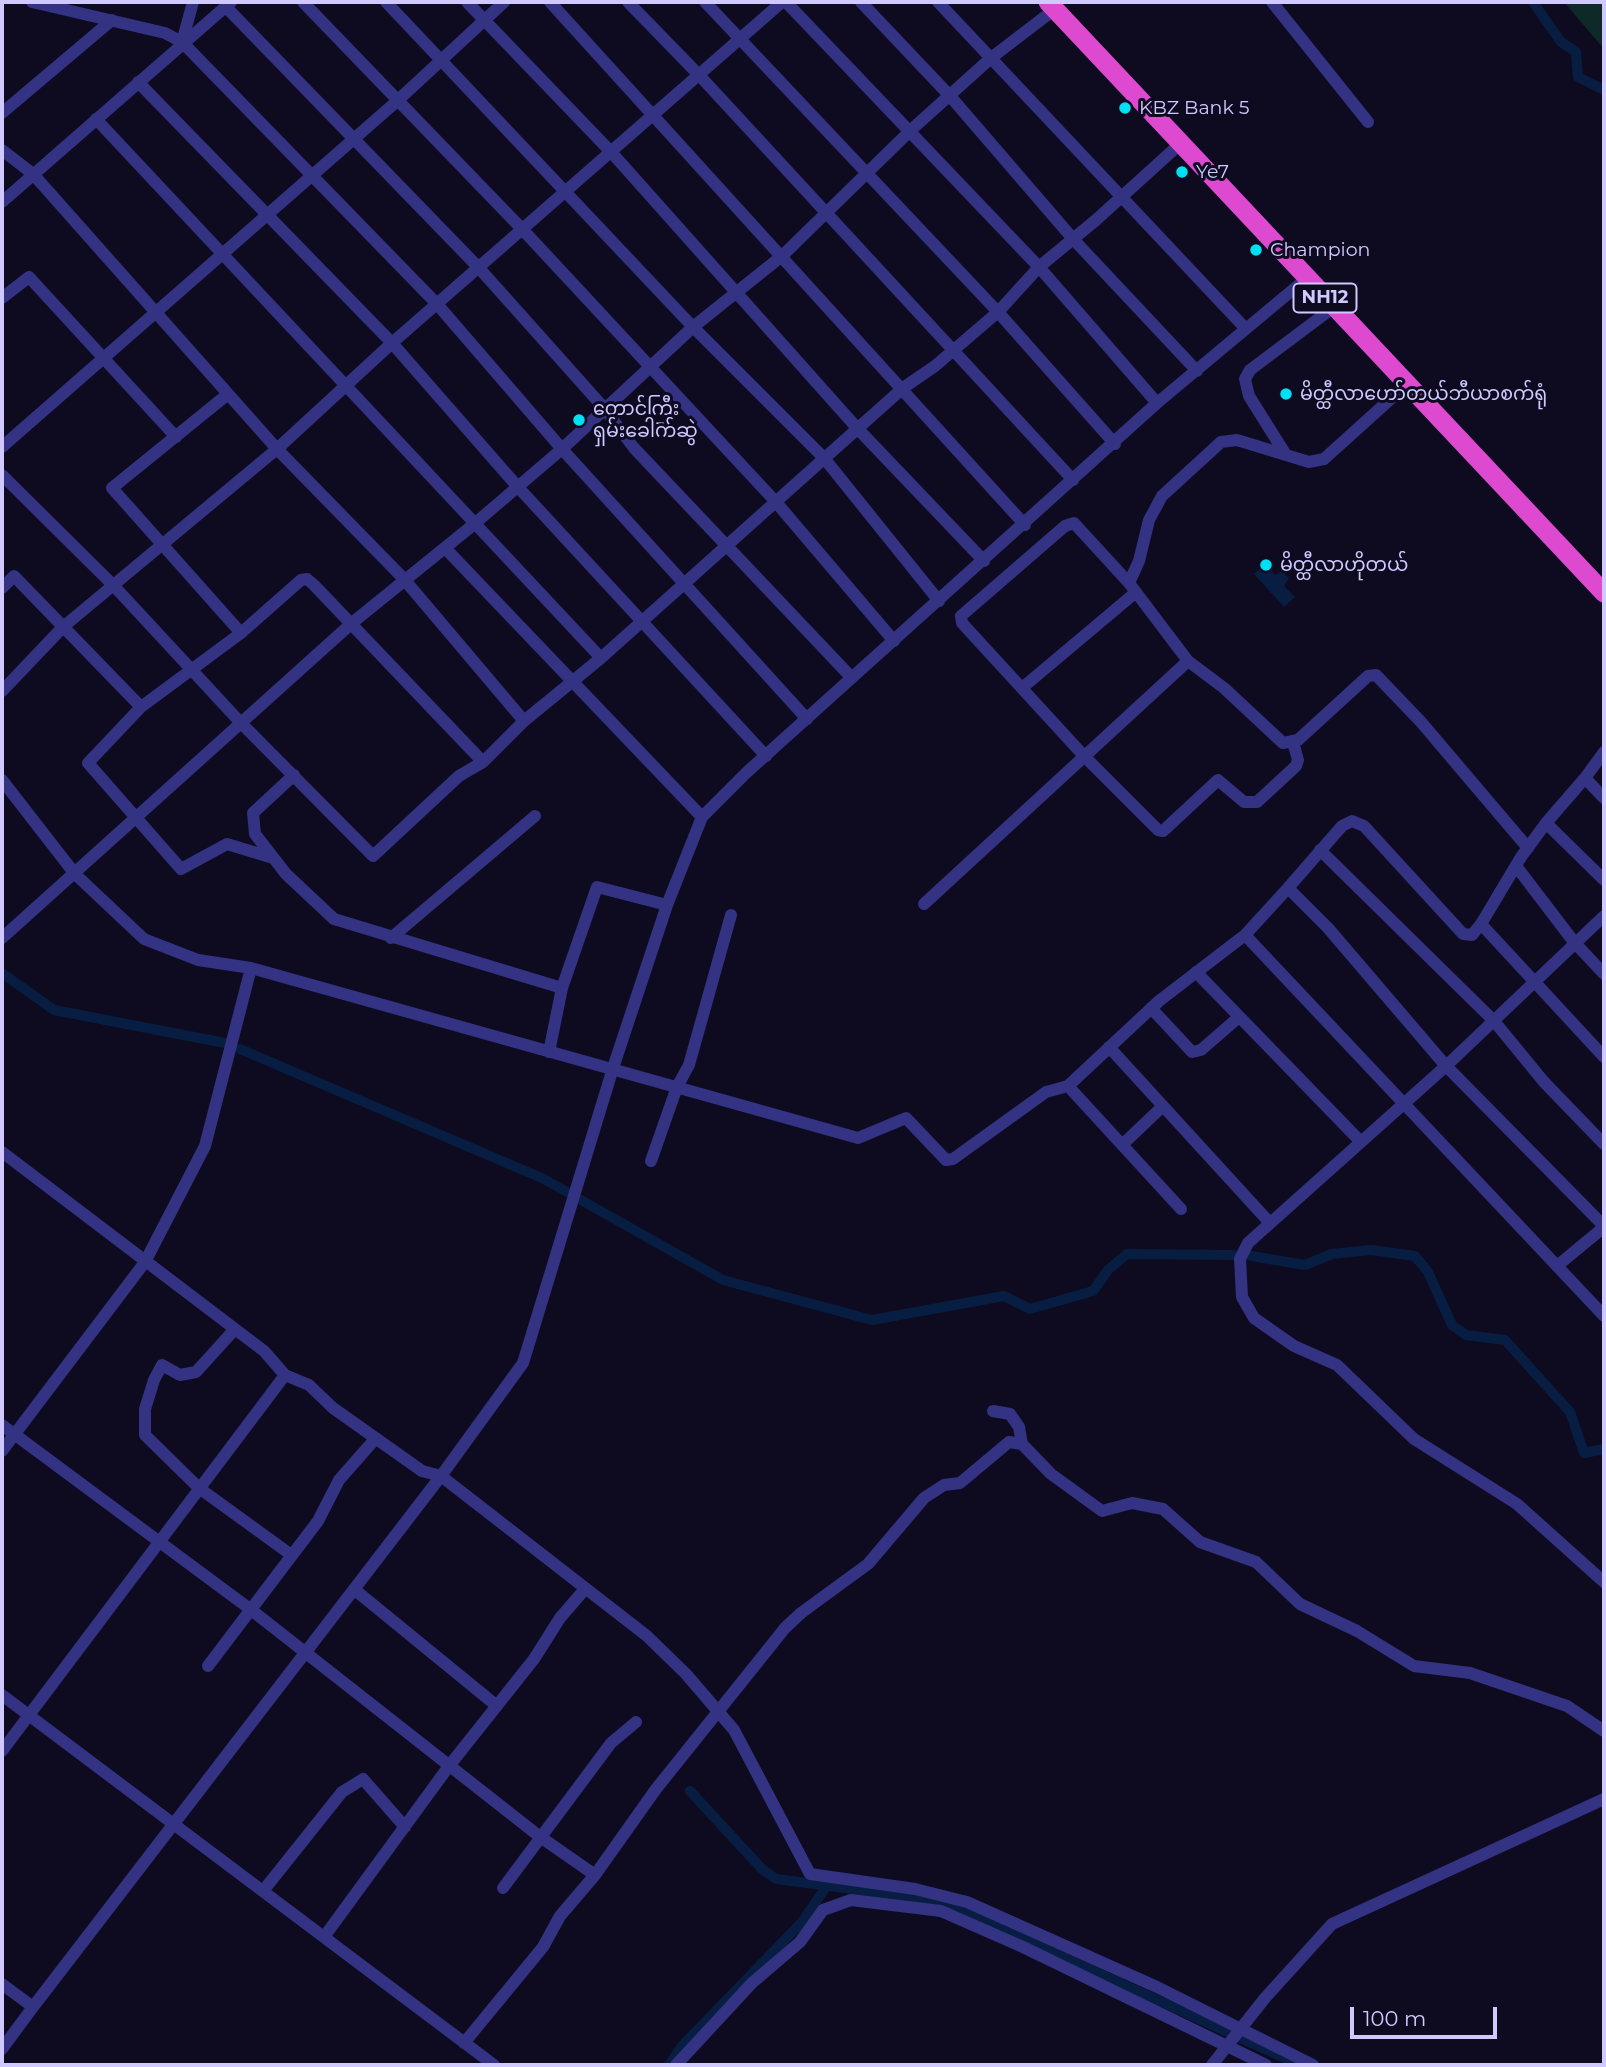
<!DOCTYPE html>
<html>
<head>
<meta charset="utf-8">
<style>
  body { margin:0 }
  #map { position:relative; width:1606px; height:2067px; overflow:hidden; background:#0e0b20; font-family:Montserrat,sans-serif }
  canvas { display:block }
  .frame { position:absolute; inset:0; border:4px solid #cfc9ff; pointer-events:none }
  .scale { position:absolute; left:1350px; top:2007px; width:147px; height:32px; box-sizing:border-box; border:4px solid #cfc9ff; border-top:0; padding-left:9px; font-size:21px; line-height:24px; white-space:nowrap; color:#cfc9ff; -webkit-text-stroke:5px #0e0b20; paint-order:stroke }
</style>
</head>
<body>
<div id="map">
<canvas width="1606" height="2067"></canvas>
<div class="frame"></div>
<div class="scale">100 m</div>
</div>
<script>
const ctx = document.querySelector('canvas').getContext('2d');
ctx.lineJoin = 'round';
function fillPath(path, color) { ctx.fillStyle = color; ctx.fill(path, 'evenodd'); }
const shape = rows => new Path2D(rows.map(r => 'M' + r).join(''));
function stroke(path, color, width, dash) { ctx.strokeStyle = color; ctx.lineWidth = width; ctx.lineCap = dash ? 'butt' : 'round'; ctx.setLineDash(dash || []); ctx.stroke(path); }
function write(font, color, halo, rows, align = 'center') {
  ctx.font = font + ' Montserrat,"Noto Sans Myanmar",sans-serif'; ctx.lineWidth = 6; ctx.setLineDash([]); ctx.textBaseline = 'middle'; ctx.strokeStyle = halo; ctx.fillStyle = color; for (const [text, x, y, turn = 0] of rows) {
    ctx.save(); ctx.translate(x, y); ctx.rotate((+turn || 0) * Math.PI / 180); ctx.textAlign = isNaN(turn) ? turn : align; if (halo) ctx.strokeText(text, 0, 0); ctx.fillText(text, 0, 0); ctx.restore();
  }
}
fillPath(shape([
  [1564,2,1604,2,1604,49]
]), '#0d2a29');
fillPath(shape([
  [1265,564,1275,575,1282,571,1289,578,1284,586,1295,597,1284,607,1254,574]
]), '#071e42');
stroke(shape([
  [1533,2,1561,42,1576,52,1578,77,1604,90],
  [2,973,54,1010,225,1043],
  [240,1049,544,1179,567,1192],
  [581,1200,723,1280,872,1320,1004,1296,1030,1309,1093,1291,1108,1270,1127,1254,1234,1255],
  [1251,1256,1305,1265,1332,1254,1371,1250,1415,1256,1428,1272,1452,1325,1466,1335,1505,1340,1570,1412,1584,1453,1604,1449],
  [690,1791,762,1869,776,1879,938,1900,1300,2065],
  [669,2065,682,2046,802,1922,826,1887]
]), '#071e42', 10);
stroke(shape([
  [32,2,165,33,182,42,437,304,562,449,807,719],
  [303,2,523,230,775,501,894,641],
  [386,2,693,327,824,458,939,601],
  [467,2,612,153,857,428,984,561],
  [550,2,1025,525],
  [628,2,699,75,1073,480],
  [705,2,998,312,1115,444],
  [786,2,1039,267,1157,403],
  [861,2,950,96,1074,240,1197,371],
  [938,2,1245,328],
  [1272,2,1368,122],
  [226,7,479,268,604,408,634,448,852,678],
  [182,42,193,2],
  [138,82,392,343,517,486,766,756],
  [2,113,112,20],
  [96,119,601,658],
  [2,150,33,174,277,449,403,578,524,721],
  [2,202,231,2],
  [2,298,29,277,176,437],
  [228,394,112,488,241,633],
  [2,447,396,102,504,2],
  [1286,455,1249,396,1245,379,1250,370,1334,307],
  [2,475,114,586,240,722,373,856,459,776,483,762,524,721,601,658,903,388,935,366,998,312,1039,267,1096,220,1181,143],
  [445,548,702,817],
  [1129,583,1139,561,1149,520,1162,496,1221,442,1237,440,1309,462,1324,459,1406,385],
  [2,588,14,576,141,707],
  [1022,688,1135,593],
  [2,691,63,627,277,449,392,343,782,2],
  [1293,742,1298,760,1296,766,1257,802,1244,802,1218,780,1163,831,1158,830,1084,756,962,623,961,616,1065,526,1074,523,1129,583,1188,661,1224,688,1283,743,1298,740,1368,676,1376,675,1421,722,1528,848],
  [294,775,253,813,255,834,286,874,334,919,562,988],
  [1585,778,1604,752],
  [2,780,75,874,144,939,198,960,251,968,858,1138,906,1118,946,1160,953,1159,1046,1092,1068,1086,1159,1001,1245,935,1288,888],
  [1546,823,1585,778,1604,798],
  [1320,850,1494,1021,1544,1082,1604,1144],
  [273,858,227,844,181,869,88,763,141,707,241,633,301,580,307,579,314,585,483,762],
  [1516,866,1574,942,1604,974],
  [924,904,1188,661],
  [1604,916,1446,1066,1248,1243,1240,1259,1242,1297,1254,1318,1294,1346,1337,1365,1414,1439,1517,1504,1604,1582],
  [1481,924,1604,1057],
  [1245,935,1604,1316],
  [2,938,352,623,473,525,562,449,693,327,782,256,911,130,991,58,1055,9],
  [391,938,535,816],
  [1196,972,1360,1141],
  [1151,1008,1192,1052,1201,1050,1239,1017],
  [1109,1047,1270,1223],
  [549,1052,562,988,597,887,667,905],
  [1068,1086,1181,1209],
  [1122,1145,1163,1106],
  [2,1152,264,1351,285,1375,309,1385,333,1408,422,1471,441,1476,647,1636,686,1674,734,1730,810,1874,915,1889,967,1902,1157,1987,1313,2065],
  [651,1161,677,1087,689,1065,731,915],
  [1557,1266,1604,1227,1604,1226,1446,1066,1328,928,1288,888,1342,826,1352,821,1364,826,1463,934,1472,935,1481,924,1521,857,1546,823,1604,880],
  [235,1329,196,1372,180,1375,162,1365,154,1380,145,1409,145,1435,199,1488,290,1554],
  [993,1411,1010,1414,1019,1427,1022,1444,1051,1474,1102,1511,1132,1503,1163,1509,1200,1542,1256,1562,1300,1604,1357,1631,1414,1666,1470,1673,1517,1689,1567,1706,1604,1731],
  [2,1425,250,1609,539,1836,595,1875],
  [2,1451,145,1262,205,1146,251,968],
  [355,1590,497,1706],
  [208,1666,318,1521,339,1480,376,1438],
  [2,1695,494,2065],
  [2,1751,285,1375],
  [503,1888,611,1743,636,1722],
  [263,1891,342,1792,363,1779,405,1827],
  [324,1937,449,1766,534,1659,560,1618,585,1589],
  [2,1984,33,2007,441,1476,523,1363,613,1068,667,905,702,817,746,773,1157,403,1307,278],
  [464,2043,543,1947,560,1916,595,1875,656,1789,785,1628,801,1613,868,1564,924,1498,944,1485,960,1483,1009,1442,1022,1444],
  [2,2049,33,2007],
  [676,2065,752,1983,800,1942,823,1910,851,1900,941,1911,1023,1947,1266,2065],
  [1212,2065,1265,1998,1332,1924,1604,1799]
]), '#333283', 12);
stroke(shape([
  [1048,2,1604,593]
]), '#dd4ad0', 19);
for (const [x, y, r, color] of [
  [1125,108,7,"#00e0f4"],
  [1182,172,7,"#00e0f4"],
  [1256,250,7,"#00e0f4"],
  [1286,394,7,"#00e0f4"],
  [579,420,7,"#00e0f4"],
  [1266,565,7,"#00e0f4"]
]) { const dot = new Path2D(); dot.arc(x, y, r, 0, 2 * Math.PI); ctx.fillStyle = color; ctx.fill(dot); stroke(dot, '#0e0b20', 2.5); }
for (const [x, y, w] of [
  [1325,298,63]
]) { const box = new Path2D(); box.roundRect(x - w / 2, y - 14.5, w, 29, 5); ctx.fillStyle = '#0e0b20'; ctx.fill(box); stroke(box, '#cfc9ff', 2); }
write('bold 18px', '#cfc9ff', null, [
  ["NH12",1325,298]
]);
write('19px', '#cfc9ff', '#0e0b20', [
  ["KBZ Bank 5",1139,108],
  ["Ye7",1196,172],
  ["Champion",1270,250],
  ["မိတ္ထီလာဟော်တယ်ဘီယာစက်ရုံ",1300,394],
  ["တောင်ကြီး",593,409],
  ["ရှမ်းခေါက်ဆွဲ",593,431],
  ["မိတ္ထီလာဟိုတယ်",1280,565]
], 'left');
</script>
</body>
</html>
